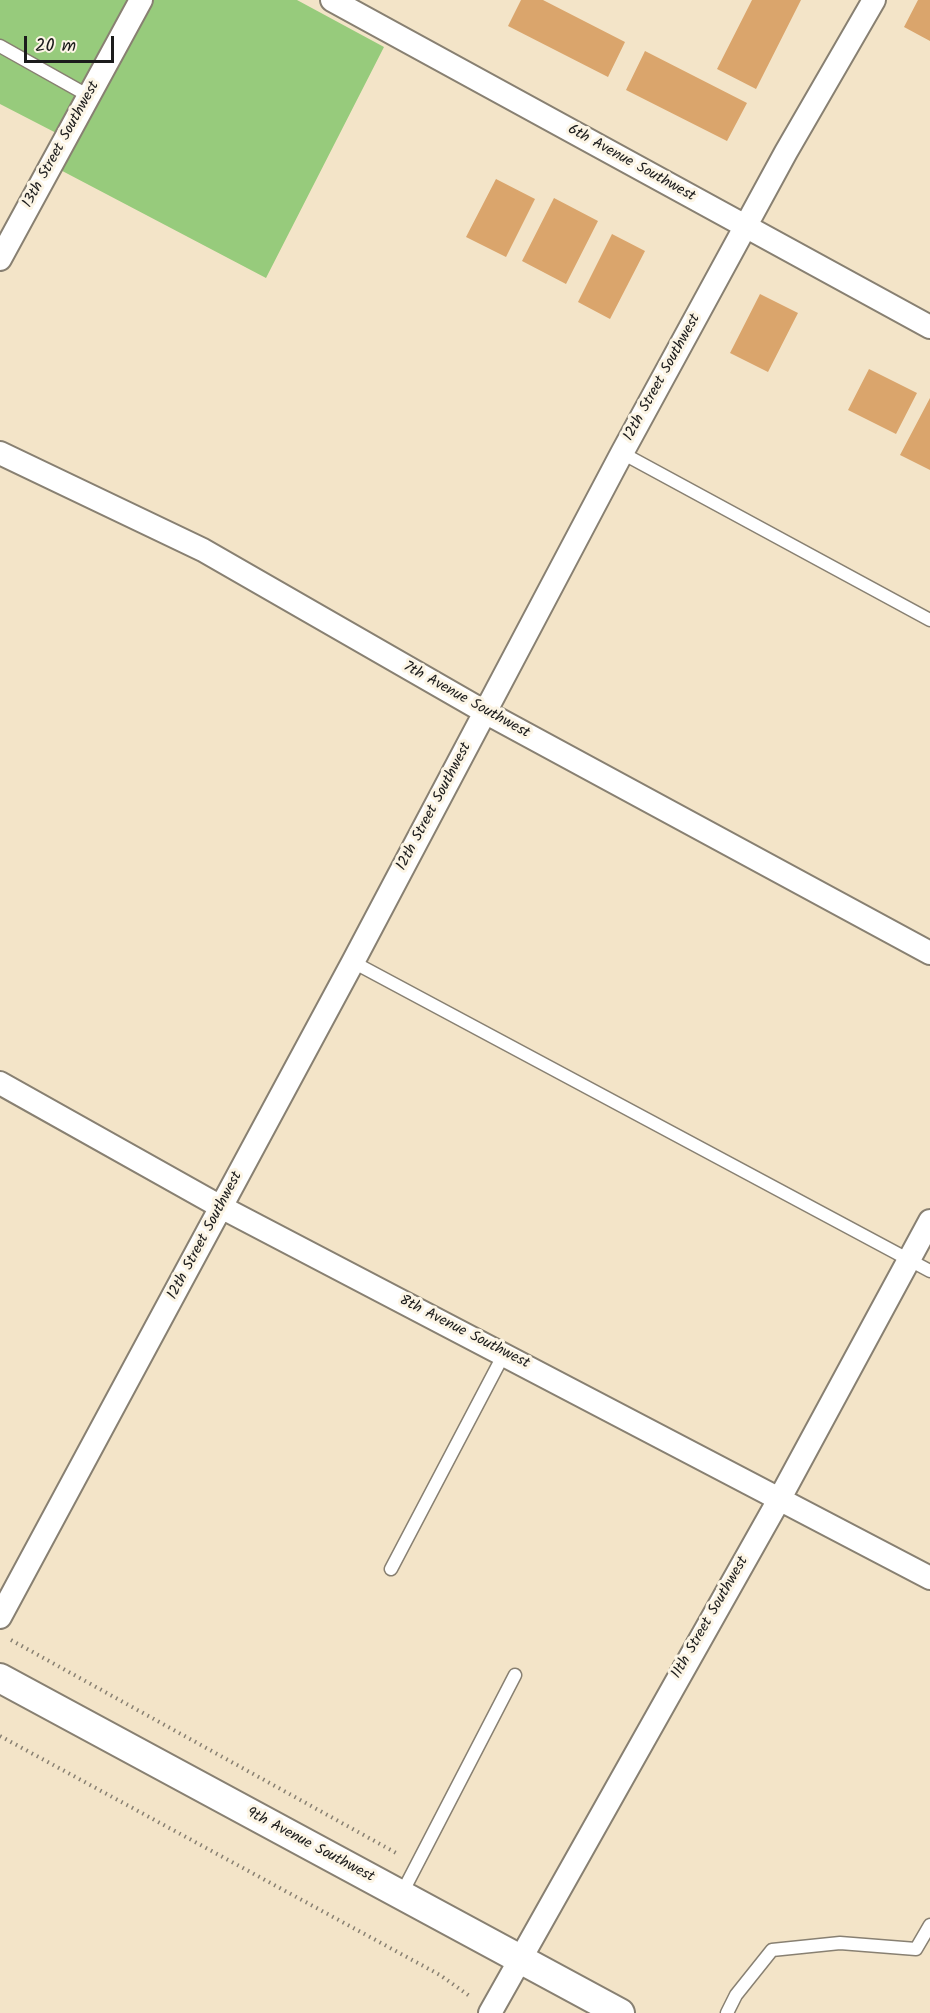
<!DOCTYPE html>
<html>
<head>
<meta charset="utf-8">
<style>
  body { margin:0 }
  #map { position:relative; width:930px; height:2013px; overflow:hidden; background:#f3e4c8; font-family:Kalam,sans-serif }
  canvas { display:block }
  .scale { position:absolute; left:24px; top:36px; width:90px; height:27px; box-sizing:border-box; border:3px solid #1c1c1c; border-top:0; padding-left:8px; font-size:18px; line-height:21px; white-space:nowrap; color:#1c1c1c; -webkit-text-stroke:4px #fcf5e5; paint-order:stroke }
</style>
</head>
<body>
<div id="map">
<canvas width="930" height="2013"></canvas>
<div class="scale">20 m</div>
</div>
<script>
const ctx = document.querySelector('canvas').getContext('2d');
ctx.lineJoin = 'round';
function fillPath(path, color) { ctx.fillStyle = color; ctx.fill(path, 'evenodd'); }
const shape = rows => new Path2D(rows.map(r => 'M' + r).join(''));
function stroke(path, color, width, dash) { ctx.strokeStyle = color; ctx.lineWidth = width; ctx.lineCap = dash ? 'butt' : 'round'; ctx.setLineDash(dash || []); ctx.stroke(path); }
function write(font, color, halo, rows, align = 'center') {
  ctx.font = font + ' Kalam,sans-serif'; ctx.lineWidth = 6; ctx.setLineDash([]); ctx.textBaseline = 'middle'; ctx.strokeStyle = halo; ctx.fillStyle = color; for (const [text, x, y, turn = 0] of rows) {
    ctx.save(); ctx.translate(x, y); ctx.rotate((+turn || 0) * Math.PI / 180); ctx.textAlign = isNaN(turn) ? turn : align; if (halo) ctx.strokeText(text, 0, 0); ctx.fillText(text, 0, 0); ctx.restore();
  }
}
fillPath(shape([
  [0,0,297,0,384,47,266,278,49,164,64,137,0,104]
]), '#97cb7c');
fillPath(shape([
  [521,0,543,0,625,42,608,77,508,26],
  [752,0,801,0,756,89,717,69],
  [918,0,930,0,930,41,904,27],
  [645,51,747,103,727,141,626,90],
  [496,179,535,199,506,257,466,237],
  [554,198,598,221,566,284,522,261],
  [612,234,645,251,610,319,578,302],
  [760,294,798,313,768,372,730,353],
  [869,369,917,393,896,434,848,410],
  [930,398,930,470,900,455]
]), '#daa56c');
const service = shape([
  [0,46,89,96],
  [622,453,930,620],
  [353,962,930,1271],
  [391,1569,504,1354],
  [401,1895,515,1675],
  [727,2013,736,1995,772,1950,840,1943,916,1949,930,1925]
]);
const minor = shape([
  [332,0,930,327],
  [0,259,141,0],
  [0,453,203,550,485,712,930,953],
  [0,1083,221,1207,930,1578],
  [0,1617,353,962,622,453,786,152,874,0],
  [490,2013,780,1498,930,1221]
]);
const tertiary = shape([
  [0,1678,620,2013]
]);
stroke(service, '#888072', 15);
stroke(minor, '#888072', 26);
stroke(tertiary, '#888072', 32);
stroke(shape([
  [11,1640,398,1854],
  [0,1736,416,1962,440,1975,471,1997]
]), '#888072', 4, [1.5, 4.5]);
stroke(service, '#fff', 12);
stroke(minor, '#fff', 22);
stroke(tertiary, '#fff', 28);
write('15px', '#1c1c1c', '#fcf5e5', [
  ["13th Street Southwest",62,145,-61],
  ["6th Avenue Southwest",631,164,29],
  ["12th Street Southwest",663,378,-61],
  ["7th Avenue Southwest",466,701,29],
  ["12th Street Southwest",435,807,-62],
  ["12th Street Southwest",206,1236,-62],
  ["8th Avenue Southwest",464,1333,27],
  ["11th Street Southwest",711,1618,-60],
  ["9th Avenue Southwest",310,1846,28]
]);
</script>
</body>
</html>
